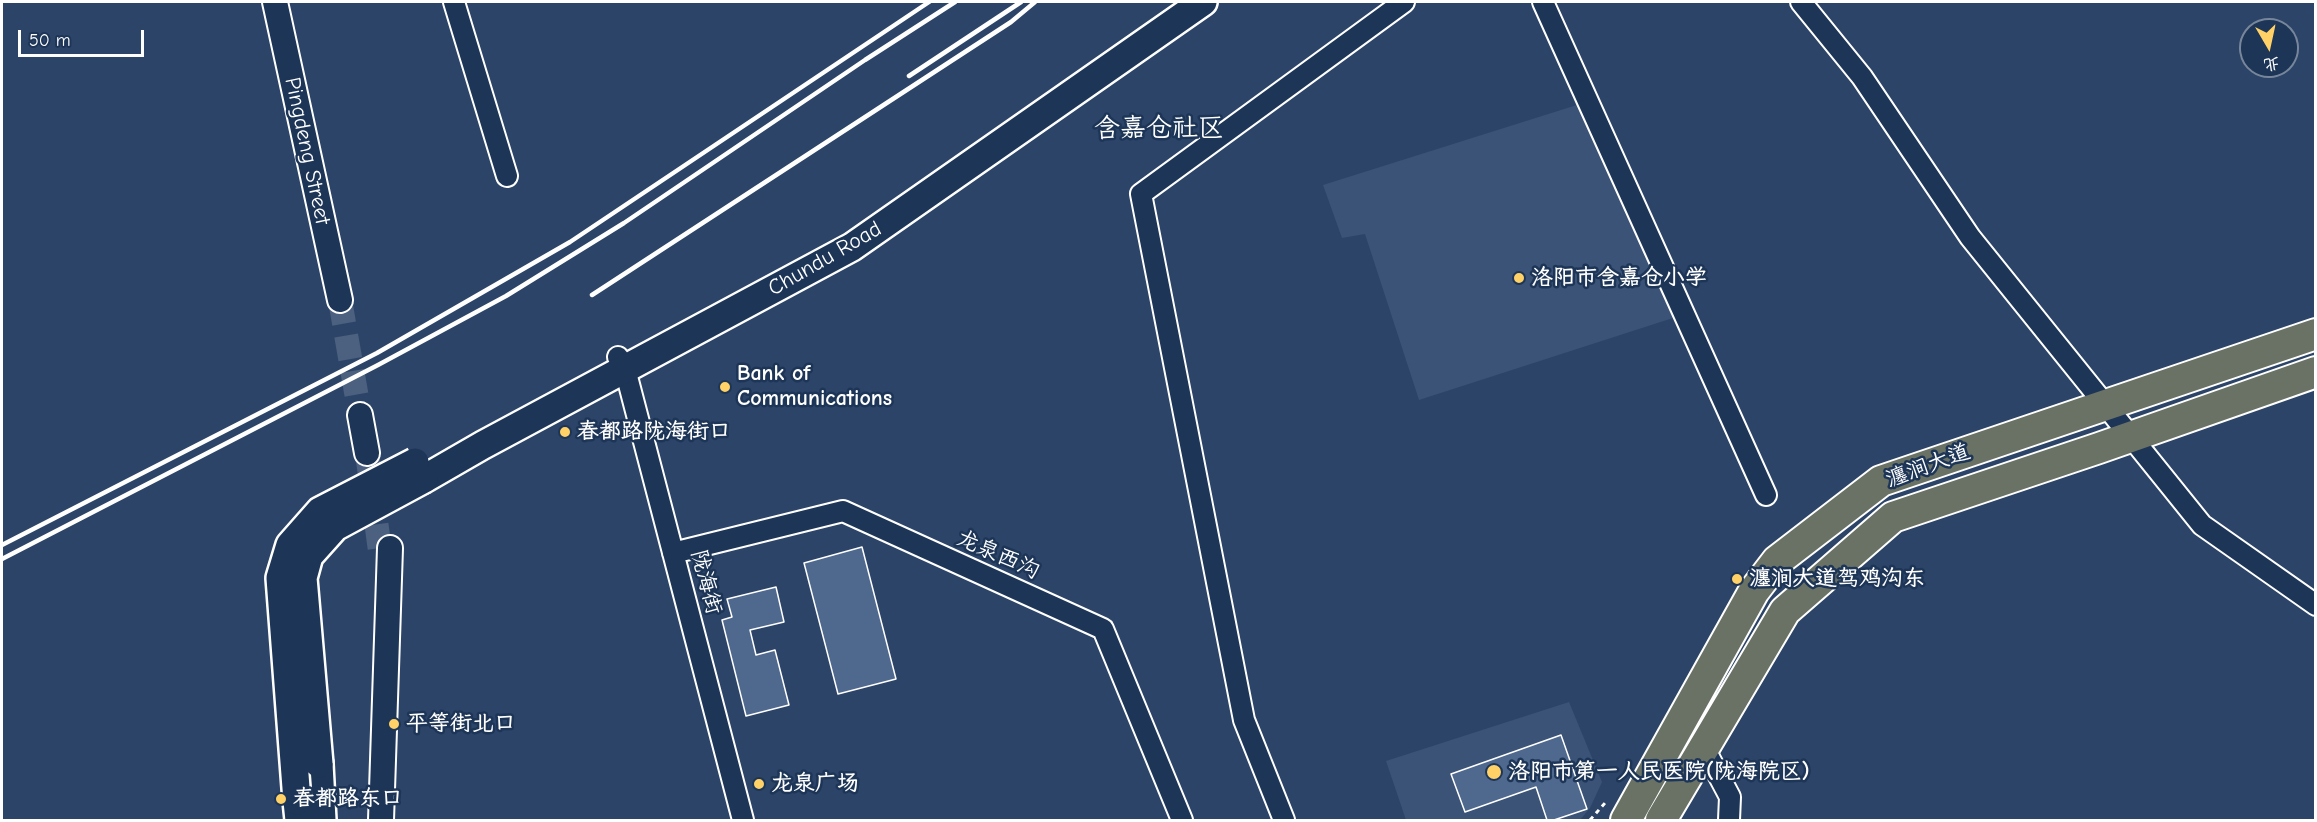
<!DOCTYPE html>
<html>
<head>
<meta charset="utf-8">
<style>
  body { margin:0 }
  #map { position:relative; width:2317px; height:822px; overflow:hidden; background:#2c4468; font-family:"Comic Neue","LXGW WenKai TC",sans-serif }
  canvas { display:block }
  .frame { position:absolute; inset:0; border:3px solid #fff; pointer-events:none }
  .north { position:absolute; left:2239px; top:18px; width:60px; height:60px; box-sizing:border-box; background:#1d3557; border:2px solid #77869a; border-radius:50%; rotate:171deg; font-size:16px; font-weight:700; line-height:24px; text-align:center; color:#fff }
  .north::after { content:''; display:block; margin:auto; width:21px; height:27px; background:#ffd166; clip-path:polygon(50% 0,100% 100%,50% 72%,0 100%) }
  .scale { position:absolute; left:18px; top:30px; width:126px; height:27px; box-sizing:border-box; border:3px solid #fff; border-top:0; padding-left:8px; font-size:18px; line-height:21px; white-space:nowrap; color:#fff; -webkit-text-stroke:4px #1d3557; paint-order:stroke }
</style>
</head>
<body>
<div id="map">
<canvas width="2317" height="822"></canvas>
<div class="frame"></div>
<div class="north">北</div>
<div class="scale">50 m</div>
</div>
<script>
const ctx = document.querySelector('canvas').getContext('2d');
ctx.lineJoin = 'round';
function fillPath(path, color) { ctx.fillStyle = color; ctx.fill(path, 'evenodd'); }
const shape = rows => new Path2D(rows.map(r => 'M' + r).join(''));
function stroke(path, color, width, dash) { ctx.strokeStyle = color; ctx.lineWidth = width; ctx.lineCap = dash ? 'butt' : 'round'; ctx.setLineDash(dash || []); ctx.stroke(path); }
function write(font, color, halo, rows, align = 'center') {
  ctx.font = font + ' "Comic Neue","LXGW WenKai TC",sans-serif'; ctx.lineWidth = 5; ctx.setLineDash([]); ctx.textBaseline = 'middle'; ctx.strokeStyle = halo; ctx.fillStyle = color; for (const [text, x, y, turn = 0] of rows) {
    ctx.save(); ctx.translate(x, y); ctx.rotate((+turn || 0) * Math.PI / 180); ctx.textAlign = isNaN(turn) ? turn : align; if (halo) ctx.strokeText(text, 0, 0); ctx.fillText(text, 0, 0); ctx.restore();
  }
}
fillPath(shape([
  [1580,104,1676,317,1419,400,1365,234,1342,238,1323,185],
  [1569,702,1602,782,1590,808,1580,820,1406,820,1386,761]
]), '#3a5376');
const building = shape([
  [862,547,896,679,838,694,804,563,862,547],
  [776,587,784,622,750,630,756,655,775,650,789,705,746,716,722,620,732,617,727,599,776,587],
  [1561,735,1587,809,1554,820,1547,820,1536,787,1465,812,1451,774,1561,735]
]);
fillPath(building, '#4f688e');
stroke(building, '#fff', 1.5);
stroke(shape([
  [340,300,360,415],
  [367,453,380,551]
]), '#4c607f', 24, [24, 12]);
const minor = shape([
  [454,2,507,176],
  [1543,2,1766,495],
  [1801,2,1862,77,1970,237,2202,525,2316,605],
  [618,357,625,369,743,820],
  [673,553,843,511,1103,629,1182,820],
  [1704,748,1730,797,1729,820],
  [1284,820,1244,720,1141,194,1404,2]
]);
const tertiary = shape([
  [275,2,340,300],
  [360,415,367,453],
  [381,820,390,548]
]);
const secondary = shape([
  [424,479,483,445,852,247,1203,2],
  [319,764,322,820],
  [297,801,299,820]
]);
const primary = shape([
  [1626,820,1754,591,1777,561,1881,481,2316,334],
  [1661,820,1785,611,1893,517,2099,448,2316,372]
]);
stroke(minor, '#fff', 24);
stroke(tertiary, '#fff', 28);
stroke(secondary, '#fff', 32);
stroke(primary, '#fff', 34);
stroke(shape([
  [1590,820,1605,803]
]), '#fff', 3, [4.5, 4.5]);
stroke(minor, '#1d3557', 20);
stroke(tertiary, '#1d3557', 24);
stroke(secondary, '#1d3557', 27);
stroke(primary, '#6a7266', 30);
stroke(shape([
  [909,76,1021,2],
  [592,295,1011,22,1035,2],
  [2,545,377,353,570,242,929,2],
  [2,559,378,365,506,296,624,223,865,60,955,2]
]), '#fff', 4.5);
const secondaryBridge = shape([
  [319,764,303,578,309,556,335,527,424,479],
  [297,801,280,578,290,545,320,511,415,462]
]);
stroke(secondaryBridge, '#fff', 32, []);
stroke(secondaryBridge, '#1d3557', 27);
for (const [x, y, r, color] of [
  [1519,278,6,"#ffd166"],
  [725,387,6,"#ffd166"],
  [565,432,6,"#ffd166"],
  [1737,579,6,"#ffd166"],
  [394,724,6,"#ffd166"],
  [1494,772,8,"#ffd166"],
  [759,784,6,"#ffd166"],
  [281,799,6,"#ffd166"]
]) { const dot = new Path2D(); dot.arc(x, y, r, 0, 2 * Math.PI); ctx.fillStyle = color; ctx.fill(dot); stroke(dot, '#1d3557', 2); }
write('22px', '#fff', '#1d3557', [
  ["Pingdeng Street",307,151,78],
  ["Chundu Road",825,259,-30],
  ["瀍涧大道",1928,466,-20],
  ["龙泉西沟",998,555,24],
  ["陇海街",706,582,75]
]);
write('bold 22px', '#fff', '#1d3557', [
  ["洛阳市含嘉仓小学",1531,278],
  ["Bank of",737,374],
  ["Communications",737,399],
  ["春都路陇海街口",577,432],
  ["瀍涧大道驾鸡沟东",1749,579],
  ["平等街北口",406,724],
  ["洛阳市第一人民医院(陇海院区)",1508,772],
  ["龙泉广场",771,784],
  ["春都路东口",293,799]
], 'left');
write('26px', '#fff', '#1d3557', [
  ["含嘉仓社区",1159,129]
]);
</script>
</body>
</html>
